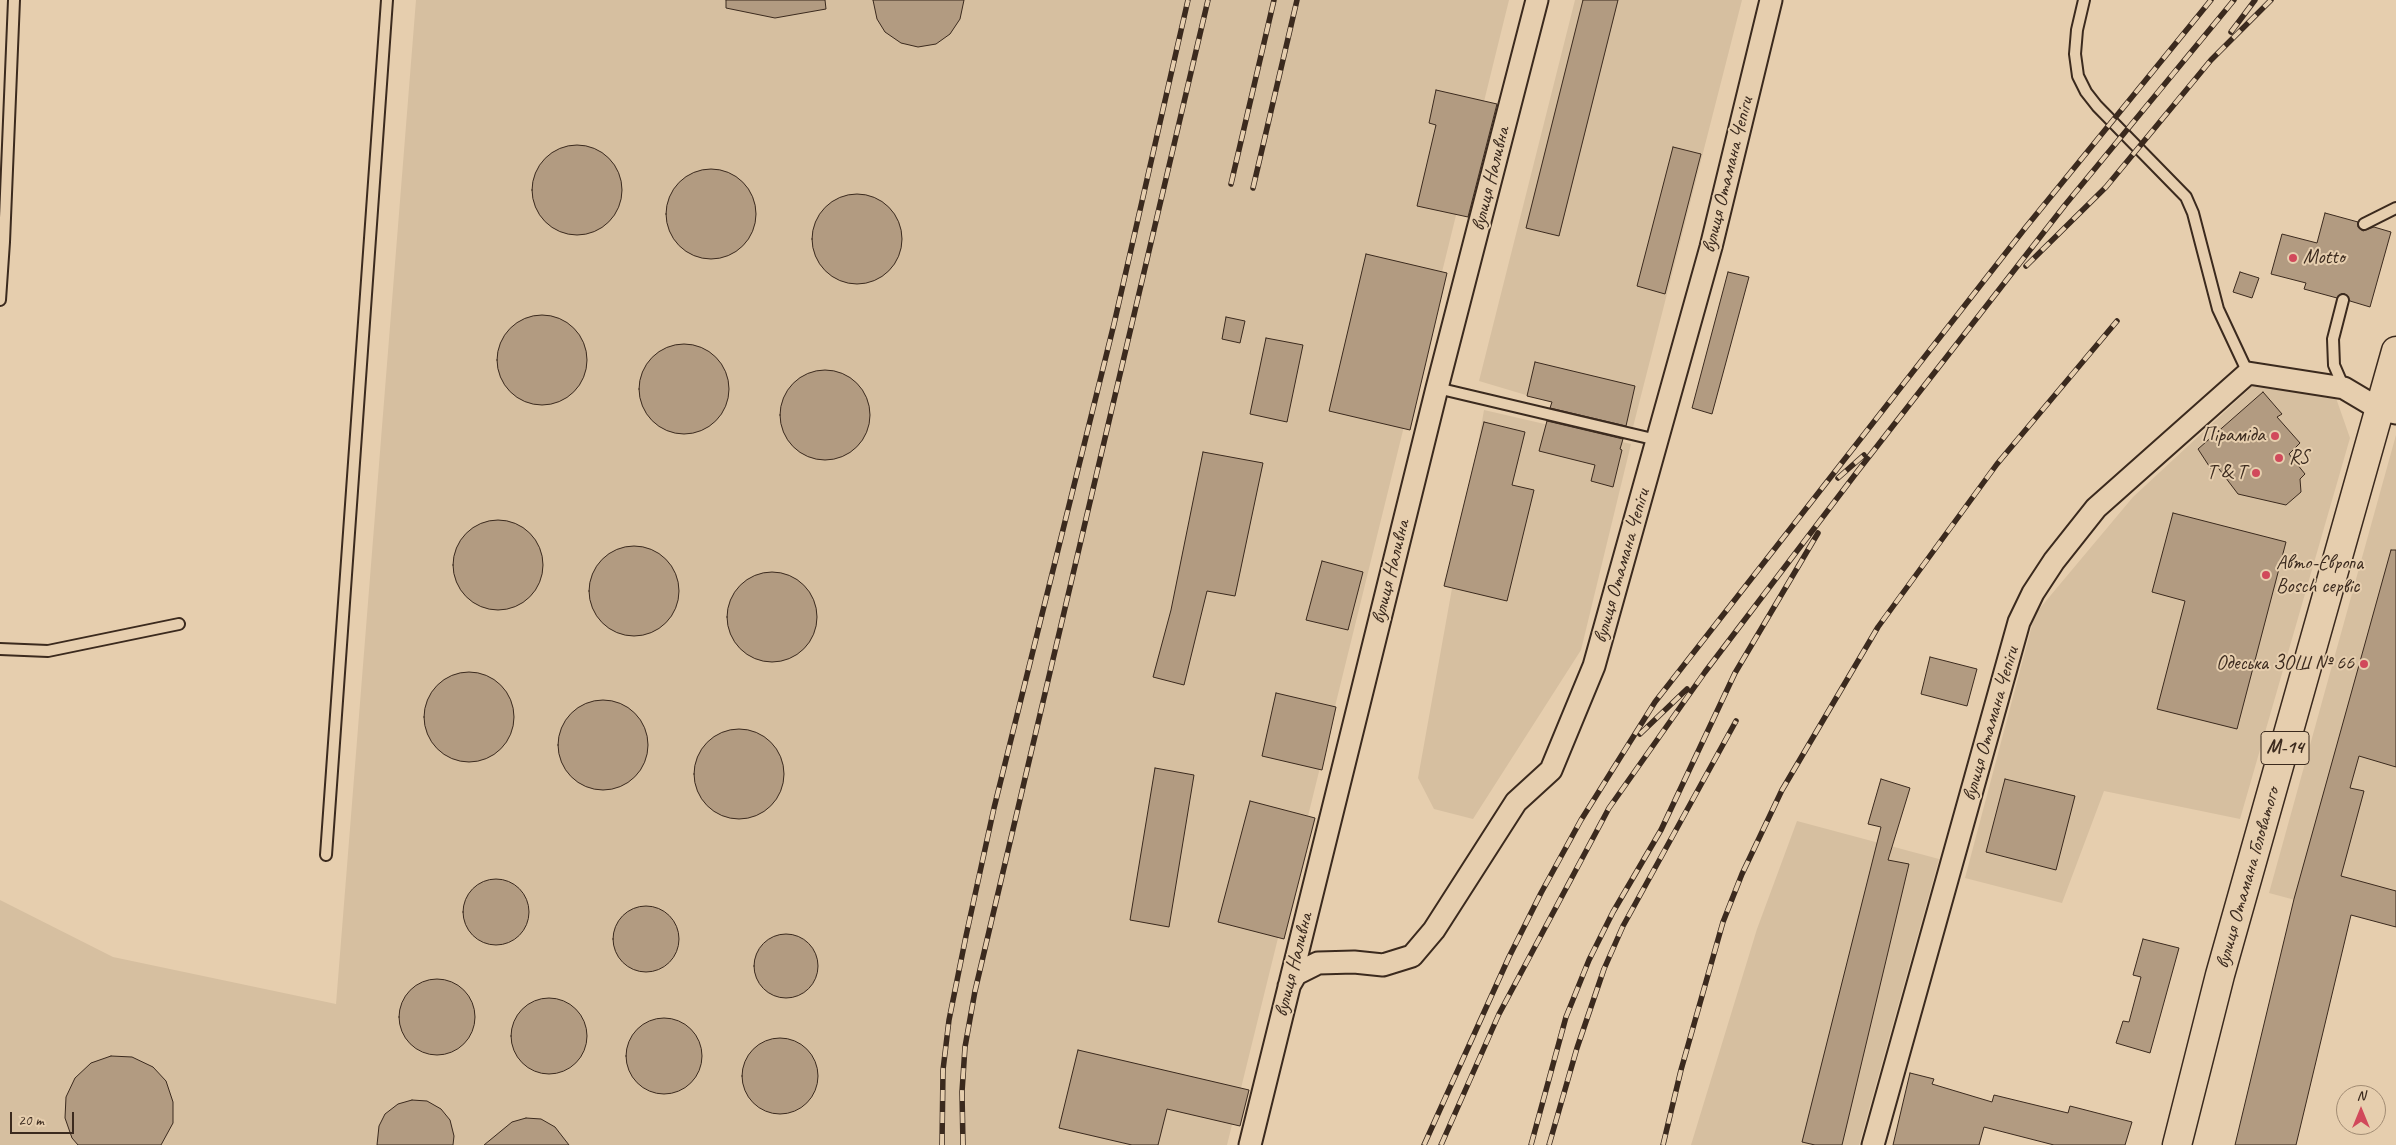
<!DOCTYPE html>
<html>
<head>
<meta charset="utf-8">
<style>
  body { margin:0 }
  #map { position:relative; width:2396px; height:1145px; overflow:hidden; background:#e6ceae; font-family:Caveat,sans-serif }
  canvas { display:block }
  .north { position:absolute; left:2336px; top:1085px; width:50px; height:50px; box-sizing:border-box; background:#e6ceae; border:1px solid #a28c74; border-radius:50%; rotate:0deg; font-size:14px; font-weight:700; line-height:20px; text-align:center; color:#3b2a1e }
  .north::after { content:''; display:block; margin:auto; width:18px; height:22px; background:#d1495b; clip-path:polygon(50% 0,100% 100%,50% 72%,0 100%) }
  .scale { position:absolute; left:10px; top:1112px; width:64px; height:22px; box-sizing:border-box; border:2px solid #3b2a1e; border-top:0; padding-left:6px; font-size:15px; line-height:18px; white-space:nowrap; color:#3b2a1e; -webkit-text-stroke:4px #e6ceae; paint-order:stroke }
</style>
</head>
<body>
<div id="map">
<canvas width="2396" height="1145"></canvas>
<div class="north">N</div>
<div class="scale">20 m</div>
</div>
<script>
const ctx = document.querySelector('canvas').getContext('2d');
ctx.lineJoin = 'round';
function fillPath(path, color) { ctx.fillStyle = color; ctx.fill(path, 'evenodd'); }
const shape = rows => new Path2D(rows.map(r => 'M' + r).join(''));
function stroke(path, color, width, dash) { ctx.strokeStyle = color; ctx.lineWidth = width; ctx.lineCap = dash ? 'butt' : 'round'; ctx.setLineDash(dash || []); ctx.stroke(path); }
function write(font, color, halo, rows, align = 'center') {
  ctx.font = font + ' Caveat,sans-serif'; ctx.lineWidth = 4; ctx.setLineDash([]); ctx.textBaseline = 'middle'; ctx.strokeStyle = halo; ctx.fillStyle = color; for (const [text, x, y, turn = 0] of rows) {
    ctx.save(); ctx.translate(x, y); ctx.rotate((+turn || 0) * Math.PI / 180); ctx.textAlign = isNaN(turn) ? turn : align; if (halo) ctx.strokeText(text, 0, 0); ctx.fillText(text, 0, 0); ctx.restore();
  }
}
fillPath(shape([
  [416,0,1509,0,1227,1145,0,1145,0,900,113,957,336,1004],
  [1575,0,1742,0,1633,427,1479,381],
  [2257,382,2336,398,2350,438,2240,819,2104,791,2062,903,1965,878,2035,614,2133,497],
  [1484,410,1631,444,1581,650,1473,819,1434,809,1418,778],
  [2396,435,2396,927,2269,893],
  [1797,821,1939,859,1859,1145,1691,1145,1757,929]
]), '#d6bfa0');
const building = shape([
  [726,0,825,0,826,9,775,18,726,8,726,0],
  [873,0,964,0,960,19,950,34,936,44,918,47,901,43,885,32,877,19,873,0],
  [1583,0,1618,0,1559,236,1526,228,1583,0],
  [1436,90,1497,104,1468,217,1417,206,1436,125,1429,123,1436,90],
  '532 190a45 45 0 1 1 90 0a45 45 0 1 1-90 0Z',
  [1673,147,1701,154,1665,294,1637,286,1673,147],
  '666 214a45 45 0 1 1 90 0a45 45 0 1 1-90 0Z',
  '812 239a45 45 0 1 1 90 0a45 45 0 1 1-90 0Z',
  [2325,213,2358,222,2358,227,2363,231,2374,227,2391,232,2370,307,2350,301,2345,294,2341,294,2337,298,2304,289,2306,283,2271,274,2282,234,2317,243,2325,213],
  [1366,254,1447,273,1410,430,1329,411,1366,254],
  [1728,272,1749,277,1712,414,1692,408,1728,272],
  [2240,272,2259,278,2252,298,2233,292,2240,272],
  '497 360a45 45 0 1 1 90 0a45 45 0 1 1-90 0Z',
  [1226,317,1245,321,1240,343,1222,339,1226,317],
  [1266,338,1303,345,1287,422,1250,414,1266,338],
  '639 389a45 45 0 1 1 90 0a45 45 0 1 1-90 0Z',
  [1535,362,1635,386,1626,426,1550,408,1552,402,1527,396,1535,362],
  '780 415a45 45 0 1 1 90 0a45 45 0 1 1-90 0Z',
  [2263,392,2282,414,2277,417,2300,443,2289,454,2305,474,2300,479,2301,492,2286,505,2238,494,2216,465,2211,469,2198,449,2263,392],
  [1547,421,1623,439,1620,449,1622,450,1613,487,1591,481,1595,465,1539,451,1547,421],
  [1484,422,1525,432,1512,485,1534,490,1507,601,1444,586,1484,422],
  [1203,452,1263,463,1235,596,1207,591,1184,685,1153,677,1171,610,1203,452],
  [2173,513,2286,542,2237,729,2157,709,2185,601,2152,592,2173,513],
  '453 565a45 45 0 1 1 90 0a45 45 0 1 1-90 0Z',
  '589 591a45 45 0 1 1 90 0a45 45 0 1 1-90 0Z',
  [2391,550,2396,550,2396,767,2359,756,2350,788,2364,791,2341,876,2396,891,2396,927,2351,915,2296,1145,2235,1145,2294,899,2391,550],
  [1322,561,1363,572,1348,630,1306,620,1322,561],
  '727 617a45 45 0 1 1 90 0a45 45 0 1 1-90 0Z',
  [1930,657,1977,669,1967,706,1921,694,1930,657],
  '424 717a45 45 0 1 1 90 0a45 45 0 1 1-90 0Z',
  [1276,693,1336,707,1322,770,1262,756,1276,693],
  '558 745a45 45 0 1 1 90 0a45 45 0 1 1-90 0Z',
  '694 774a45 45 0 1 1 90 0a45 45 0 1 1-90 0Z',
  [1155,768,1194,775,1169,927,1130,920,1155,768],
  [1881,779,1910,788,1888,860,1909,864,1842,1145,1815,1145,1802,1142,1881,827,1868,824,1881,779],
  [2005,779,2075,796,2056,870,1986,852,2005,779],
  [1250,801,1315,818,1284,939,1218,922,1250,801],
  '463 912a33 33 0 1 1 66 0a33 33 0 1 1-66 0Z',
  '613 939a33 33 0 1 1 66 0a33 33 0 1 1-66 0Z',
  '754 966a32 32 0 1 1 64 0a32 32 0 1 1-64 0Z',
  [2143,939,2179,948,2150,1053,2116,1043,2123,1021,2129,1022,2141,977,2133,975,2143,939],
  '399 1017a38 38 0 1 1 76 0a38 38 0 1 1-76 0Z',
  '511 1036a38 38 0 1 1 76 0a38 38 0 1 1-76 0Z',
  '626 1056a38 38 0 1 1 76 0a38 38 0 1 1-76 0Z',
  '742 1076a38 38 0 1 1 76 0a38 38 0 1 1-76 0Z',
  [1078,1050,1249,1090,1240,1126,1167,1109,1158,1145,1132,1145,1059,1128,1078,1050],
  [111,1056,132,1057,153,1067,166,1081,173,1102,173,1123,161,1145,78,1145,72,1138,65,1118,66,1097,75,1078,91,1063,111,1056],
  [1910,1073,1934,1079,1932,1084,1992,1102,1994,1095,2068,1113,2070,1106,2132,1122,2125,1145,2054,1145,1984,1127,1979,1145,1893,1145,1910,1073],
  [412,1100,427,1101,441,1109,450,1120,454,1136,453,1145,377,1145,379,1126,385,1114,398,1104,412,1100],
  [526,1118,541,1119,555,1127,569,1145,484,1145,512,1122,526,1118]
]);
fillPath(building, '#b29b81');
stroke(building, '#3b2a1e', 1);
const service = shape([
  [2084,0,2077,30,2075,54,2078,76,2086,92,2097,106,2186,197,2193,213,2218,309,2248,373],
  [2364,224,2396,208],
  [0,242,4,242,14,0],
  [0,300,4,242],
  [2343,300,2333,339,2334,365,2344,388],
  [1437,388,1657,440],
  [0,649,48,651,179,624],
  [326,855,387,0]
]);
const minor = shape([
  [1289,986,1296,974,1318,963,1354,962,1383,965,1412,956,1434,930,1516,802,1551,770,1594,666,1711,247,1771,0],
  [1250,1145,1437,388,1537,0],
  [1873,1145,2019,622,2033,593,2054,561,2096,508,2248,373,2344,388,2381,410,2396,413]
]);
const primary = shape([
  [2177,1145,2220,975,2396,351]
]);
stroke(service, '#3b2a1e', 14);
stroke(minor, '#3b2a1e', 25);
stroke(primary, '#3b2a1e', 31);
stroke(service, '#e6ceae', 10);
stroke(minor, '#e6ceae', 21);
stroke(primary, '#e6ceae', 28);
const rail = shape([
  [2231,32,2255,0],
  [1231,184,1274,0],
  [1253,188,1297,0],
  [2026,266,2106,187,2211,60,2271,0],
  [1838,478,1864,455],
  [1640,734,1687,689],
  [942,1145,943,1070,949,1020,966,936,994,808,1114,324,1188,0],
  [963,1145,962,1092,965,1047,975,991,1208,0],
  [1424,1145,1509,957,1541,893,1581,820,1655,702,2026,227,2211,0],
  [1441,1145,1499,1014,1609,808,1705,672,1857,472,2065,205,2234,0],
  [1531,1145,1566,1017,1589,960,1613,912,1661,830,1735,673,1818,533],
  [1549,1145,1577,1048,1604,969,1623,926,1736,721],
  [1663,1145,1681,1070,1723,922,1742,874,1782,790,1878,627,1997,464,2117,321]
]);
stroke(rail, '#3b2a1e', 5.5);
stroke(rail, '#e6ceae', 4, [11]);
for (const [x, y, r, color] of [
  [2293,258,5,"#d1495b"],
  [2275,436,5,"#d1495b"],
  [2279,458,5,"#d1495b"],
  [2256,473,5,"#d1495b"],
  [2266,575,5,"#d1495b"],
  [2364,664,5,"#d1495b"]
]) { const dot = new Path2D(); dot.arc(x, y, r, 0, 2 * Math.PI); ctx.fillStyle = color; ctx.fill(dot); stroke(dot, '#e6ceae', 2); }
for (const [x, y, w] of [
  [2285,748,48]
]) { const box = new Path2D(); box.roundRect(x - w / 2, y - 16.5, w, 33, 4); ctx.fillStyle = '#e6ceae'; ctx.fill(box); stroke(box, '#3b2a1e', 1); }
write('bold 19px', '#3b2a1e', null, [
  ["М-14",2285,748]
]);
write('20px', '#3b2a1e', '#e6ceae', [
  ["вулиця Отамана Чепіги",1728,175,-76],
  ["вулиця Наливна",1491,179,-76],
  ["вулиця Отамана Чепіги",1622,566,-74],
  ["вулиця Наливна",1391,572,-76],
  ["вулиця Отамана Чепіги",1991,724,-74],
  ["вулиця Отамана Головатого",2248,878,-74],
  ["вулиця Наливна",1294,965,-76]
]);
write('20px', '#3b2a1e', '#e6ceae', [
  ["Motto",2303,258],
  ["Піраміда",2265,436,"right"],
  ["RS",2289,458],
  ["T & T",2246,473,"right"],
  ["Авто-Європа",2276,564],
  ["Bosch сервіс",2276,587],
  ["Одеська ЗОШ № 66",2354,664,"right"]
], 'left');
</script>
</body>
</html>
